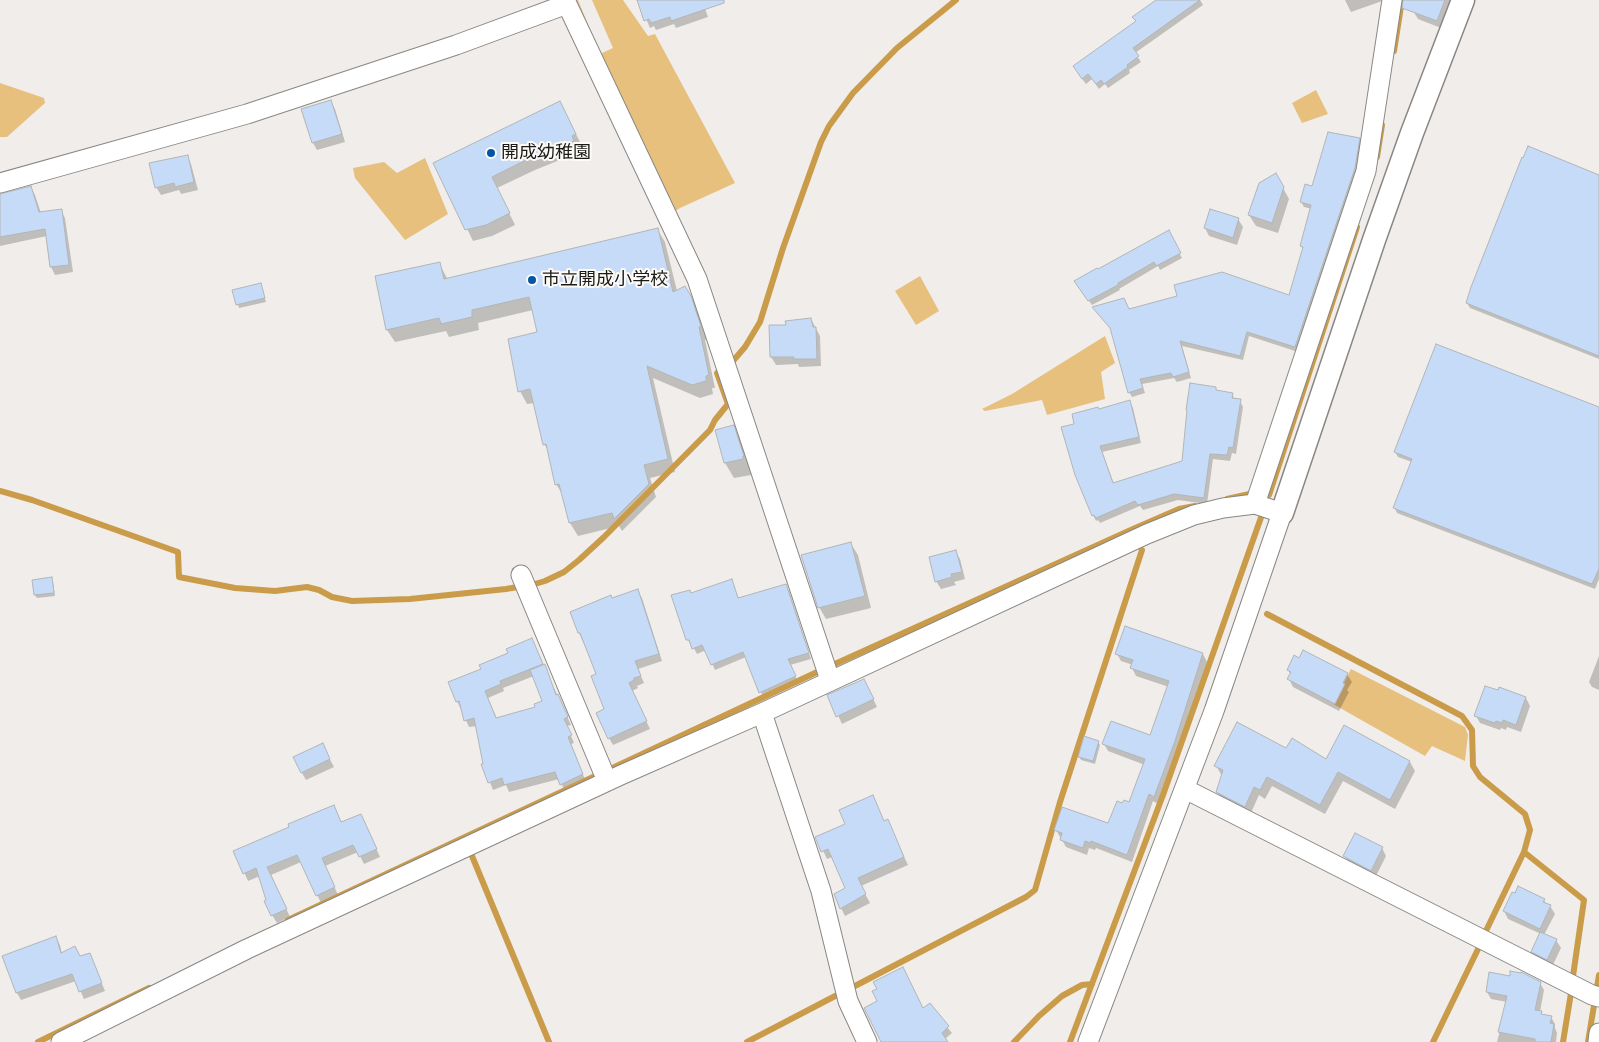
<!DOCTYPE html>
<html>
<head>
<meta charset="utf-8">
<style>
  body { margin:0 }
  canvas { display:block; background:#f0edea }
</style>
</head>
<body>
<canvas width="1599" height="1042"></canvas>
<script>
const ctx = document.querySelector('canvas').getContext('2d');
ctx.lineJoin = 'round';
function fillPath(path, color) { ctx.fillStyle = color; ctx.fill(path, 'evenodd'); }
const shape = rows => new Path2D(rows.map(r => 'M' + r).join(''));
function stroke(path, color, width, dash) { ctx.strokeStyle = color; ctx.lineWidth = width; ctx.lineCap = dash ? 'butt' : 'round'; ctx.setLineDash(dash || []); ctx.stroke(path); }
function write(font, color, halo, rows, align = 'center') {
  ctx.font = font + ' "Noto Serif","Noto Sans JP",serif'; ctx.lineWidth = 4; ctx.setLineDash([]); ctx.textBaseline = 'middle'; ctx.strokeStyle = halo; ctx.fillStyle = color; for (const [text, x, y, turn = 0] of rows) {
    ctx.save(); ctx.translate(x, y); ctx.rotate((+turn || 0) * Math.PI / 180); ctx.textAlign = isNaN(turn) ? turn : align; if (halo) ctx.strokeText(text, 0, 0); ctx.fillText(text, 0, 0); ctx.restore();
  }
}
fillPath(shape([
  [573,0,578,0,600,54,613,48,592,0,623,0,648,36,655,34,735,183,680,208,671,214],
  [0,83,44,98,45,103,7,137,0,137],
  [1316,90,1328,114,1302,123,1292,103],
  [425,158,448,214,405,240,355,178,353,168,384,162,397,173],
  [920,276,939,311,916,325,895,291],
  [1105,336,1115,363,1101,372,1105,399,1047,415,1042,400,985,411,982,409,1012,394],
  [1351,669,1465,727,1468,735,1465,761,1432,746,1425,756,1333,704]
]), '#e7c07e');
fillPath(shape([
  [638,0,702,0,708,17,676,28,674,24,656,30,654,26,650,28],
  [1157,0,1200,0,1203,5,1135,53,1141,62,1129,70,1130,73,1108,88,1105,84,1099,89,1092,79,1086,84,1077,72,1137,22],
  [1345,0,1385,0,1351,12],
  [1417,0,1452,0,1441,28,1418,19,1413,11],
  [331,102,335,109,345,142,317,150,313,143],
  [566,114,582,146,578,148,580,152,535,170,497,188,515,225,492,236,473,241,435,164],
  [1359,140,1362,145,1357,174,1298,352,1249,336,1243,360,1182,346,1191,378,1177,382,1174,378,1142,384,1145,393,1132,397,1129,392,1112,330,1093,308,1129,310,1290,297,1304,251,1301,246,1312,209,1304,207,1301,202,1313,187],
  [187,156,191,164,198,190,181,194,179,190,161,195,156,187],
  [1276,175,1289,199,1278,233,1256,226,1249,215],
  [1599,176,1599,359,1470,308,1467,303],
  [31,187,35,195,41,213,61,211,65,218,73,272,55,275,51,267,47,236,0,246,0,195],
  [1238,219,1243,227,1237,245,1209,236,1205,228],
  [657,229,665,242,677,291,685,287,698,310,707,339,705,340,715,388,712,388,713,394,700,398,653,378,675,472,650,478,656,497,622,531,619,526,578,536,570,523,564,497,556,484,550,453,544,444,535,403,527,404,520,391,539,332,533,310,478,323,479,330,449,337,446,331,395,342,387,330,439,263,448,280],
  [1168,232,1182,258,1160,270,1158,266,1119,289,1120,290,1092,305,1078,286],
  [261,285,266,302,239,308,234,291],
  [811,319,820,336,821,366,799,367,798,364,776,365,771,357,787,326],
  [1215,388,1218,392,1232,394,1235,400,1240,401,1243,407,1236,454,1232,453,1230,461,1213,459,1207,504,1178,500,1143,510,1140,506,1100,523,1098,520,1096,521,1093,515,1075,425,1098,411,1129,402,1133,408,1141,443,1102,452,1114,484,1183,462],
  [1599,409,1599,579,1595,589,1397,513,1394,507,1412,462,1398,457,1395,452],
  [733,427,742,443,752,472,751,475,734,478,725,463],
  [851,544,858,555,871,608,826,619,819,607],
  [955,551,960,559,965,579,954,582,956,585,941,589,936,581],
  [51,578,53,582,55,596,37,598,35,595,33,581],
  [734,586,739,599,786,586,789,591,811,659,790,665,798,682,763,697,746,657,715,670,706,650,697,654,692,645,691,645,688,640,691,594],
  [637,591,642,598,662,661,638,669,644,683,637,686,638,688,632,691,650,729,613,745,609,738,606,709,598,675,579,633,612,600],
  [532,640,571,725,567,726,574,743,571,744,586,782,565,791,559,779,509,792,506,785,493,790,483,765,485,764,477,726,469,727,457,701,482,669],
  [534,676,543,702,537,708,497,719,488,698,504,691,503,688],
  [1117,654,1203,654,1207,662,1179,750,1158,804,1153,801,1132,862,1096,848,1095,850,1089,848,1087,855,1066,847,1056,830,1109,824,1123,805,1130,803,1145,765,1108,751,1104,744,1151,737,1169,687,1136,676,1132,668,1133,665,1121,661],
  [1599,656,1599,690,1592,687,1589,682],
  [1300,659,1347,674,1352,682,1347,690,1349,692,1339,711,1293,687,1289,679,1291,675,1288,670],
  [868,688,877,707,842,724,829,696],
  [1526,698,1530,706,1521,732,1507,727,1506,730,1501,728,1500,730,1480,723,1476,716],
  [1344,727,1410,762,1415,771,1395,809,1343,781,1325,814,1272,786,1265,799,1259,795,1250,815,1223,801,1217,792,1222,776,1216,766,1287,750,1326,760],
  [1098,742,1100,745,1095,764,1081,760,1079,756],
  [326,752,334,767,306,780,302,773],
  [337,814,342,823,361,815,380,857,364,864,358,852,325,866,338,895,321,903,301,862,271,875,290,917,277,923,272,915,260,876,248,881,235,852],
  [884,822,891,829,908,865,861,886,870,903,845,916,841,908,846,889,832,857,827,859,817,838],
  [1382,848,1386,856,1375,878,1349,864,1345,856],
  [1544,900,1546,904,1550,906,1555,914,1544,935,1556,940,1561,948,1552,967,1537,959,1532,951,1541,934,1508,919,1504,911],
  [56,938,60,945,62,954,93,962,105,991,84,999,76,981,21,1000,17,993],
  [1540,983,1544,990,1540,1012,1542,1015,1551,1017,1555,1024,1555,1028,1557,1033,1556,1042,1497,1042,1507,1002,1491,999,1487,992],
  [929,1005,952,1033,945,1039,946,1042,882,1042]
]), '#0003');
stroke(shape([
  [1394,51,1402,0],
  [1377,157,1382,125],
  [733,361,745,347,760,322,783,248,821,142,829,126,853,93,897,48,956,0],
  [0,491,32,500,178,552,179,577,235,588,275,591,307,587,319,590,332,597,352,601,410,599,506,589,535,584,545,581,564,572,579,560,604,537,710,430,715,420,728,404,717,373,719,371],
  [1269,495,1357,227],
  [1227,499,1254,493,1270,492],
  [1267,614,1462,716,1472,730,1473,766,1480,777,1525,814,1530,830,1524,852,1484,935],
  [1524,852,1584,900,1573,976],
  [472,856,549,1042],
  [288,920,815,673,1133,529,1179,509,1195,506],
  [853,987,1026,897,1035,890,1060,802,1142,550],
  [38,1042,149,988],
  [747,1042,839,994],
  [1014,1042,1039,1016,1062,996,1082,985,1092,984],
  [1070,1042,1163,795,1264,509],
  [1433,1042,1480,945],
  [1563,1042,1571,993],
  [1588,1042,1599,975]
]), '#ca9c4a', 6);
const building = shape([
  [637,0,724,0,724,3,671,21,670,17,651,23,649,19,644,21,637,0],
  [1156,0,1200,0,1133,48,1139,56,1127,65,1128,67,1104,84,1101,80,1096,84,1088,74,1082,79,1073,66,1136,21,1132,17,1156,0],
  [1403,0,1445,0,1437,21,1402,8,1403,0],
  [331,100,342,134,312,143,301,109,331,100],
  [560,101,576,134,572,136,574,141,528,159,492,177,510,213,486,225,465,230,433,163,560,101],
  [1328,132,1360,138,1355,168,1295,347,1247,332,1240,356,1180,341,1189,372,1173,377,1171,373,1140,379,1143,388,1128,393,1110,328,1092,307,1124,298,1129,309,1177,296,1174,285,1222,272,1289,295,1303,247,1300,246,1311,205,1300,202,1305,184,1312,186,1328,132],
  [1528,146,1599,175,1599,356,1466,303,1471,287,1522,157,1523,158,1528,146],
  [188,155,194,182,175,187,174,183,155,188,149,163,188,155],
  [1276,173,1284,187,1272,223,1248,215,1259,183,1276,173],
  [31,186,39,212,62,209,69,265,50,267,45,229,0,237,0,194,31,186],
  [1210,209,1239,218,1233,238,1204,228,1210,209],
  [658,228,673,292,685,286,691,296,701,326,699,327,709,375,706,376,706,381,692,385,647,366,668,459,644,465,649,484,614,519,612,513,569,523,559,484,555,485,546,444,543,445,530,389,518,392,508,339,537,332,529,297,472,310,472,317,441,324,439,318,386,330,375,276,440,262,444,279,658,228],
  [1169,230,1181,253,1156,266,1154,262,1118,283,1118,285,1088,301,1074,281,1097,268,1098,269,1169,230],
  [261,283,265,298,236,305,232,290,261,283],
  [811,318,813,327,816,327,817,359,793,359,794,357,770,357,769,325,786,325,785,321,811,318],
  [1436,344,1599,407,1599,569,1592,584,1393,508,1412,459,1394,452,1436,344],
  [1190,383,1216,387,1216,390,1233,393,1232,398,1241,399,1233,448,1229,447,1227,455,1210,454,1204,498,1174,494,1138,505,1135,501,1096,518,1094,515,1092,516,1075,475,1061,427,1074,424,1072,414,1098,407,1099,409,1130,400,1139,437,1100,446,1113,483,1182,461,1187,410,1186,410,1190,383],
  [734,425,744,456,743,456,743,459,724,463,715,430,734,425],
  [851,542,865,596,818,608,801,555,851,542],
  [956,550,962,572,951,574,952,577,935,582,929,557,956,550],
  [52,577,54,593,34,595,32,580,52,577],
  [732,579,738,598,786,584,809,653,788,659,796,676,759,693,743,652,711,665,702,645,692,649,689,640,686,640,671,595,690,590,691,593,732,579],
  [638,589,659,654,635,661,641,676,634,678,634,680,629,683,647,721,608,739,596,713,604,709,591,676,596,674,580,633,578,633,570,612,611,595,612,598,638,589],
  [1125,626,1203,653,1175,741,1154,797,1149,794,1127,855,1091,841,1091,843,1085,841,1083,848,1060,840,1062,833,1054,830,1062,807,1108,823,1117,801,1122,803,1124,800,1129,802,1145,759,1102,744,1111,721,1150,735,1169,681,1130,668,1133,660,1115,654,1125,626],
  [532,638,543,664,500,681,501,684,485,691,496,718,535,707,534,704,542,701,530,670,545,664,556,695,558,694,568,717,564,719,572,735,568,737,583,774,560,785,555,772,504,785,502,778,488,783,481,764,483,764,474,718,464,721,459,701,456,702,448,682,481,669,479,665,508,653,506,649,532,638],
  [1303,650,1348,673,1343,683,1345,684,1335,704,1287,679,1291,672,1287,670,1294,655,1299,658,1303,650],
  [864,679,874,699,836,717,827,695,864,679],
  [1485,686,1498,690,1499,687,1526,697,1516,725,1503,720,1502,723,1496,721,1495,723,1474,716,1485,686],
  [1237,722,1286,748,1292,738,1326,759,1344,725,1410,761,1390,800,1338,772,1320,805,1267,777,1260,790,1254,787,1245,807,1216,792,1223,770,1214,766,1237,722],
  [1084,736,1099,741,1093,761,1078,757,1084,736],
  [323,743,330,759,301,773,293,757,323,743],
  [873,795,884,821,888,819,904,857,858,878,866,894,840,909,834,894,845,888,828,849,821,852,815,837,845,824,839,810,873,795],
  [334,805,341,822,361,814,377,849,359,857,353,845,322,858,335,887,316,896,297,855,267,867,287,909,271,916,264,901,266,900,256,868,243,874,233,851,289,827,288,824,334,805],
  [1355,833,1383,847,1371,871,1343,856,1355,833],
  [1518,886,1545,899,1543,902,1551,905,1540,929,1503,911,1512,892,1515,893,1518,886],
  [1540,932,1557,939,1547,960,1531,952,1540,932],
  [56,936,61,953,75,946,80,956,90,953,102,983,79,992,72,974,16,993,2,956,56,936],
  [903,967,923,1008,930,1003,949,1026,942,1033,948,1042,881,1042,864,1008,877,1001,872,991,877,989,873,982,903,967],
  [1510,971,1521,973,1521,972,1541,982,1535,1010,1542,1011,1541,1014,1552,1016,1550,1023,1554,1024,1551,1042,1535,1042,1535,1039,1498,1032,1507,996,1486,992,1489,972,1510,976,1510,971]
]);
fillPath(building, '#c5dbf7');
stroke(building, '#b2b5b8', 1);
const minor = shape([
  [565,0,697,279,830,680],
  [0,183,247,114,456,45,567,4],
  [1255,504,1366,171,1392,0],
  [521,575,607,781],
  [762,713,821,891,848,1001,867,1042],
  [1185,789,1592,995,1599,997],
  [61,1042,247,949,621,775,762,713,1147,534,1194,515,1223,508,1255,504,1282,513,1214,711,1088,1042],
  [1598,1042,1599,1033]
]);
const tertiary = shape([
  [1282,513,1374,240,1412,133,1463,0]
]);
stroke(minor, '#898784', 21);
stroke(tertiary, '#898784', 25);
stroke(minor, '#fff', 19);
stroke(tertiary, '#fff', 22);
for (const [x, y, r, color] of [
  [491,153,5,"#0356a4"],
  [532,280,5,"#0356a4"]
]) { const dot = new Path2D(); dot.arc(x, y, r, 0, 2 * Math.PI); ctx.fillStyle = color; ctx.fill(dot); stroke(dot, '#fdfbf7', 2); }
write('18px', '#1b1a19', '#fdfbf7', [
  ["開成幼稚園",501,153],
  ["市立開成小学校",542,280]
], 'left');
</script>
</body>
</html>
